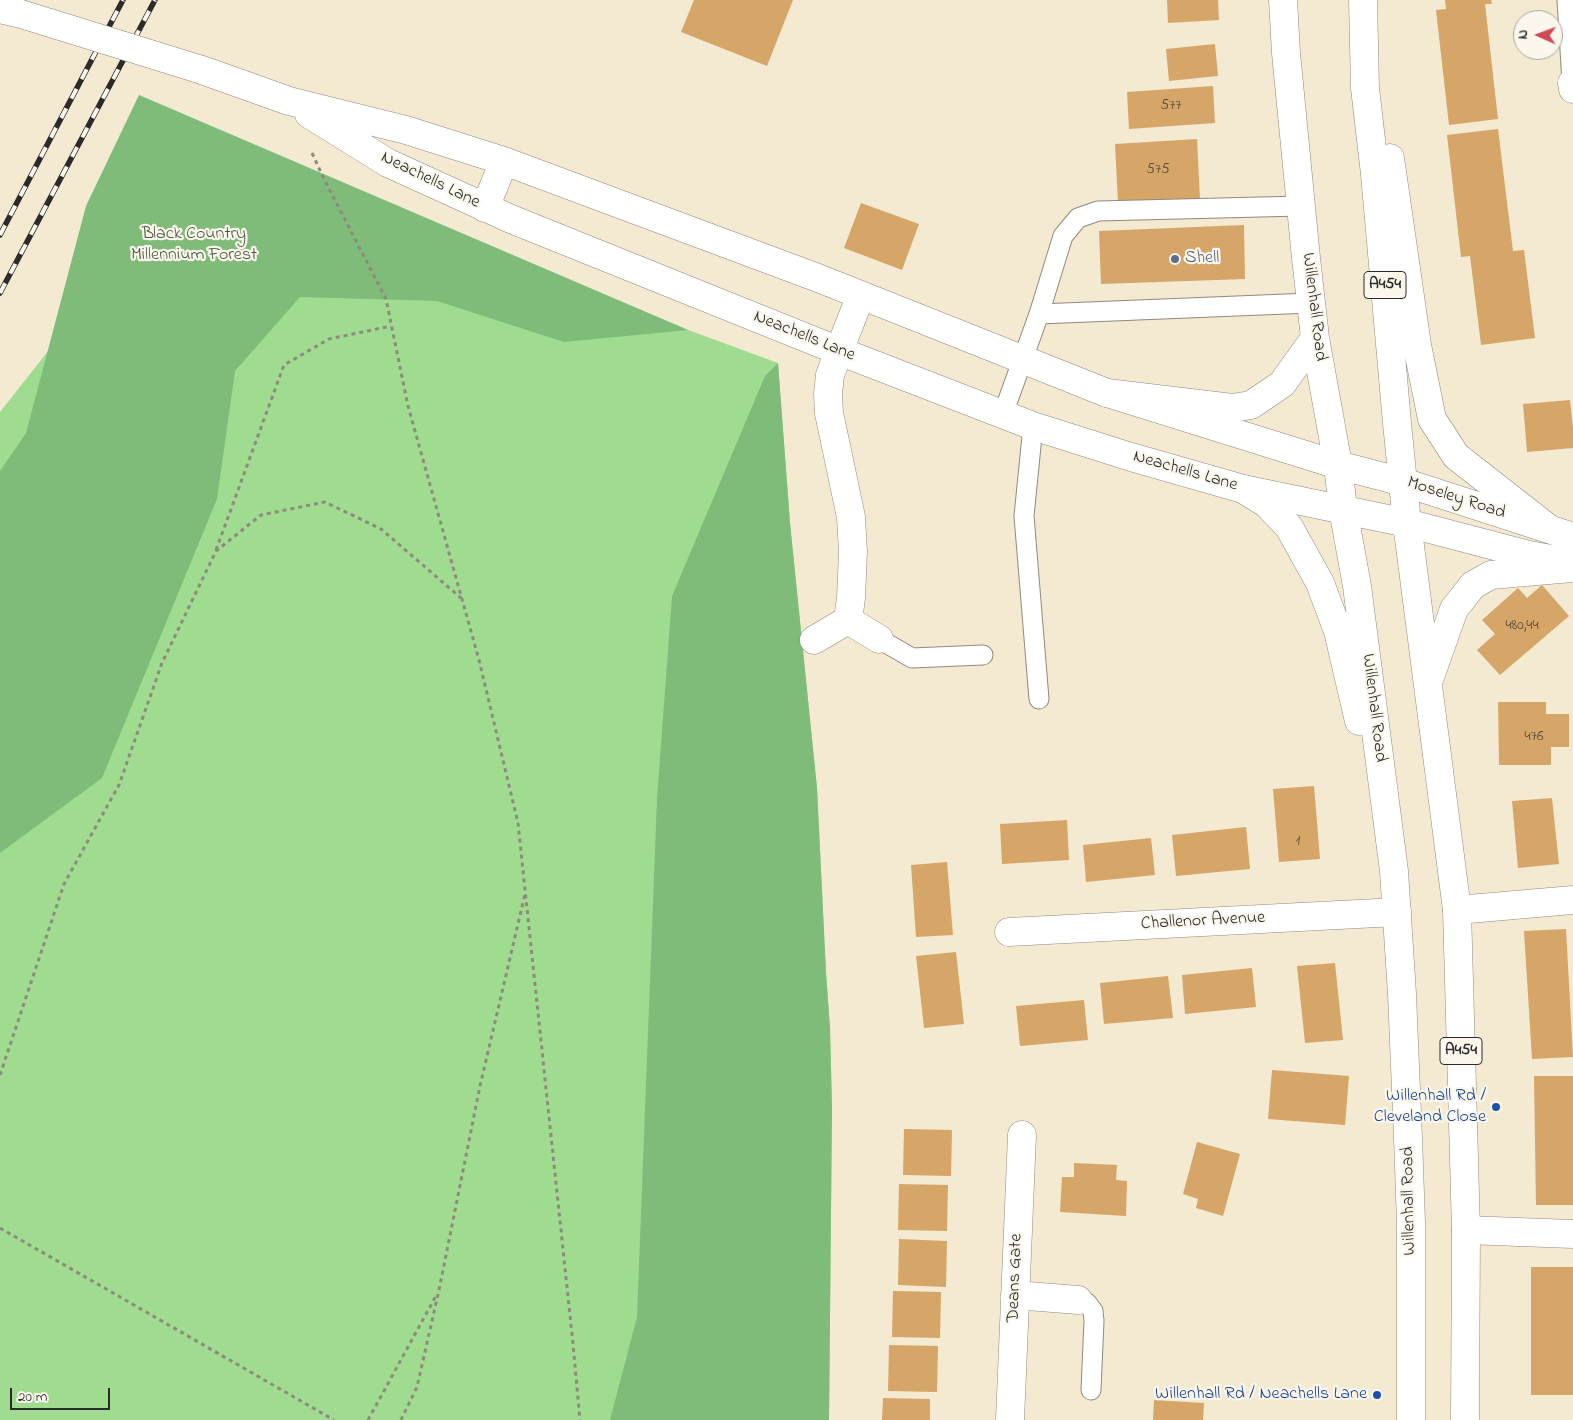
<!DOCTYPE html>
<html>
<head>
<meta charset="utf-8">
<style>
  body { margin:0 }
  #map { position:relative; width:1573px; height:1420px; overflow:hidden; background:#f4e9d1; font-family:"Indie Flower",sans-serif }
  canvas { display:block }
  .north { position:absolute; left:1513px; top:10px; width:50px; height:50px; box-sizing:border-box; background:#fbf7ec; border:1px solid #a8a59f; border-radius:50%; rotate:272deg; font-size:14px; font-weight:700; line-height:20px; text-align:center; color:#2b2b2b }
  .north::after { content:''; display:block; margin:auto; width:18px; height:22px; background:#d1495b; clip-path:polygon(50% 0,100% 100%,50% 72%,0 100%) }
  .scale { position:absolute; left:10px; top:1388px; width:100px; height:22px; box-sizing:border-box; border:2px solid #2b2b2b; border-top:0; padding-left:6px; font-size:15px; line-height:18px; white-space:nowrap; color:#2b2b2b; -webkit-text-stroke:4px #fbf7ec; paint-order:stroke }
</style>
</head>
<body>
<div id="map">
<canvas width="1573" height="1420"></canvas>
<div class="north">N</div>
<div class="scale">20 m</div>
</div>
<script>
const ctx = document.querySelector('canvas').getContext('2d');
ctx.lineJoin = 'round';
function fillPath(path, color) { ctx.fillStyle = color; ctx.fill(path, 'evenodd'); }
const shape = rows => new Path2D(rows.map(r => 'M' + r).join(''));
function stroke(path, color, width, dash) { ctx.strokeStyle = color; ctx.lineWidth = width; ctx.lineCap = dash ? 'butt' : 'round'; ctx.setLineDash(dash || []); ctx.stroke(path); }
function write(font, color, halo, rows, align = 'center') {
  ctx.font = font + ' "Indie Flower",sans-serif'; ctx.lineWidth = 4.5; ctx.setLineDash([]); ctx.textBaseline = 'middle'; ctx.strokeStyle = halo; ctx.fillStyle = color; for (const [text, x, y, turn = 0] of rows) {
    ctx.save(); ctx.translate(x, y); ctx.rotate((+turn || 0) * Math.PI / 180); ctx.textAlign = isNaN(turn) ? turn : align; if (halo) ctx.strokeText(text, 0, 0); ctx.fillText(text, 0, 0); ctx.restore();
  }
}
fillPath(shape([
  [222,131,688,330,778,363,790,523,817,788,826,973,830,1028,832,1108,829,1420,0,1420,0,412]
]), '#9fdc90');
fillPath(shape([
  [139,95,688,330,564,342,437,301,300,297,235,371,217,499,102,778,0,853,0,471,26,433,86,206],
  [778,363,790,523,817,788,826,973,830,1028,832,1108,829,1420,610,1420,637,1317,657,799,672,596,765,376]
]), '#7fbc7a');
fillPath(shape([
  [694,0,793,0,767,66,681,32],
  [1167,0,1218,0,1219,20,1168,23],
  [1445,0,1491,0,1492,4,1485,4,1498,119,1449,125,1436,10,1446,9],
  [1215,44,1218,76,1169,81,1166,49],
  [1213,86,1215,123,1129,129,1127,92],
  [1498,129,1513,251,1524,250,1535,338,1481,345,1470,256,1461,257,1447,135],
  [1197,139,1200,199,1118,203,1115,144],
  [861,203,919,224,902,270,844,248],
  [1244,225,1245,279,1101,284,1099,231],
  [1570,400,1573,428,1573,448,1527,452,1523,404],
  [1542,585,1569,616,1500,675,1477,650,1495,634,1482,620,1518,588,1527,598],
  [1498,702,1546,702,1546,714,1569,714,1569,747,1551,747,1551,765,1499,765],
  [1314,786,1320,859,1279,862,1273,789],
  [1552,798,1559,864,1518,868,1512,801],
  [1067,820,1069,860,1002,864,1000,824],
  [1246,827,1250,869,1176,876,1172,835],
  [1151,838,1155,875,1086,882,1083,845],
  [947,862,953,935,916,937,911,865],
  [1566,929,1573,1057,1532,1059,1524,931],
  [956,952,964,1024,924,1028,916,956],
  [1335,963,1343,1040,1305,1043,1297,966],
  [1252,968,1256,1007,1185,1014,1182,975],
  [1168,976,1173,1018,1104,1024,1100,983],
  [1084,1000,1088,1040,1020,1046,1016,1006],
  [1272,1070,1349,1076,1345,1125,1268,1119],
  [1534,1076,1573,1076,1573,1205,1536,1205],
  [904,1129,952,1130,951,1176,903,1175],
  [1197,1142,1240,1154,1223,1216,1196,1208,1198,1199,1183,1194],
  [1074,1163,1117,1165,1116,1180,1127,1181,1126,1216,1060,1212,1062,1177,1074,1177],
  [899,1184,948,1185,947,1231,898,1230],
  [899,1239,947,1241,946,1287,898,1285],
  [1531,1267,1573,1267,1573,1395,1531,1395],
  [893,1291,941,1292,940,1338,892,1337],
  [889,1345,938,1346,937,1392,888,1391],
  [883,1398,930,1399,930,1420,882,1420],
  [1154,1400,1204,1403,1203,1420,1153,1420]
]), '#d6a668');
const lane = shape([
  [1567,0,1572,83],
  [1039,314,1311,303],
  [1003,414,1039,314,1063,236,1078,218,1098,211,1301,206],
  [1033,426,1024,516,1039,699],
  [879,639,912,658,983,655],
  [1078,1300,1087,1303,1093,1311,1094,1321,1091,1390]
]);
const street = shape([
  [1572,83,1573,89],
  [848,620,879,639],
  [814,640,848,620,851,598,853,552,851,517,829,413,828,394,830,375,839,351],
  [1457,910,1573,900],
  [1009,932,1397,912],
  [1466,1230,1573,1234],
  [1015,1295,1078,1300],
  [1010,1420,1022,1135]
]);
const secondary = shape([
  [0,9,21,14],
  [202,70,289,101,406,130,504,161,818,278,1107,393,1338,465,1403,482,1573,537],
  [309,114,388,163,511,219,839,351,1033,426,1131,457,1243,489,1407,523,1529,555,1573,563],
  [485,208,504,161],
  [839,351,861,295]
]);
const highway = shape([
  [1283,0,1286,53,1306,258,1315,338,1338,465,1343,509,1357,586,1394,871,1402,994,1408,1138,1411,1222,1411,1420],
  [1363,0,1365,88,1375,174,1397,423,1407,523,1457,910,1466,1230,1465,1420],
  [1390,158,1417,345,1432,419,1456,456,1548,528],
  [1107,393,1232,408,1251,405,1282,384,1315,338],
  [1243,489,1267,504,1289,527,1320,583,1338,631,1359,721],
  [1430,677,1454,609,1473,585,1491,575,1573,568]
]);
stroke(lane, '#908a7e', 21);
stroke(street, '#908a7e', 29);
stroke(secondary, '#908a7e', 29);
stroke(highway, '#908a7e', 29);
stroke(shape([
  [312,153,324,179,386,299,408,406,479,660,518,823,573,1344,580,1420],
  [216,550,284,365,329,339,391,326],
  [0,1075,64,884,119,785,162,663,216,551,261,515,325,502,381,529,461,598],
  [0,1228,334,1420],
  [368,1420,437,1294],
  [401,1420,417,1387,439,1290,480,1086,525,894]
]), '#908a7e', 3, [4, 4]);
stroke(lane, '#fff', 19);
stroke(street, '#fff', 28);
stroke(secondary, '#fff', 28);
stroke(highway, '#fff', 28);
const rail = shape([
  [0,235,123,0],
  [0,293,155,0]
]);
stroke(rail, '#2b2b2b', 5.5);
stroke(rail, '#fbf7ec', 4, [11]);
const secondaryBridge = shape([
  [21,14,202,70]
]);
stroke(secondaryBridge, '#908a7e', 29, []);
stroke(secondaryBridge, '#fff', 28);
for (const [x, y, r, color] of [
  [1175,259,5,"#5c6f8a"],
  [1496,1107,5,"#1a4fb4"],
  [1377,1395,5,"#1a4fb4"]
]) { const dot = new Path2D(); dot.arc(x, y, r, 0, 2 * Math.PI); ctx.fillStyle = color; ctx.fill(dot); stroke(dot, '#fbf7ec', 2); }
write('15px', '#564a3a', null, [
  ["577",1171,107],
  ["575",1158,171],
  ["480,44",1522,627],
  ["476",1534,738],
  ["1",1298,842]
]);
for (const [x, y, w] of [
  [1385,285,42],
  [1461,1051,42]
]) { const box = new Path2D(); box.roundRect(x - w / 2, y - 13.5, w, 27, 4); ctx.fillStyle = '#fbf7ec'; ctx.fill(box); stroke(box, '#2b2b2b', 1); }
write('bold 16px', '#2b2b2b', null, [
  ["A454",1385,285],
  ["A454",1461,1051]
]);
write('18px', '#2b2b2b', '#fbf7ec', [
  ["Neachells Lane",430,181,26],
  ["Willenhall Road",1313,307,83],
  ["Neachells Lane",804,337,22],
  ["Neachells Lane",1185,472,16],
  ["Moseley Road",1456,499,18],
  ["Willenhall Road",1373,708,83],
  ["Challenor Avenue",1203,922,-3],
  ["Willenhall Road",1410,1201,-91],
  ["Deans Gate",1016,1278,-88]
]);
write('18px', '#485744', '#fbf7ec', [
  ["Black Country",194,235],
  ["Millennium Forest",194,256]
]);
write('18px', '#4e5e75', '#fbf7ec', [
  ["Shell",1185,259]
], 'left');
write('18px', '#164399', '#fbf7ec', [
  ["Willenhall Rd /",1486,1097],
  ["Cleveland Close",1486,1118],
  ["Willenhall Rd / Neachells Lane",1367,1395]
], 'right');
</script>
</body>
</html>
